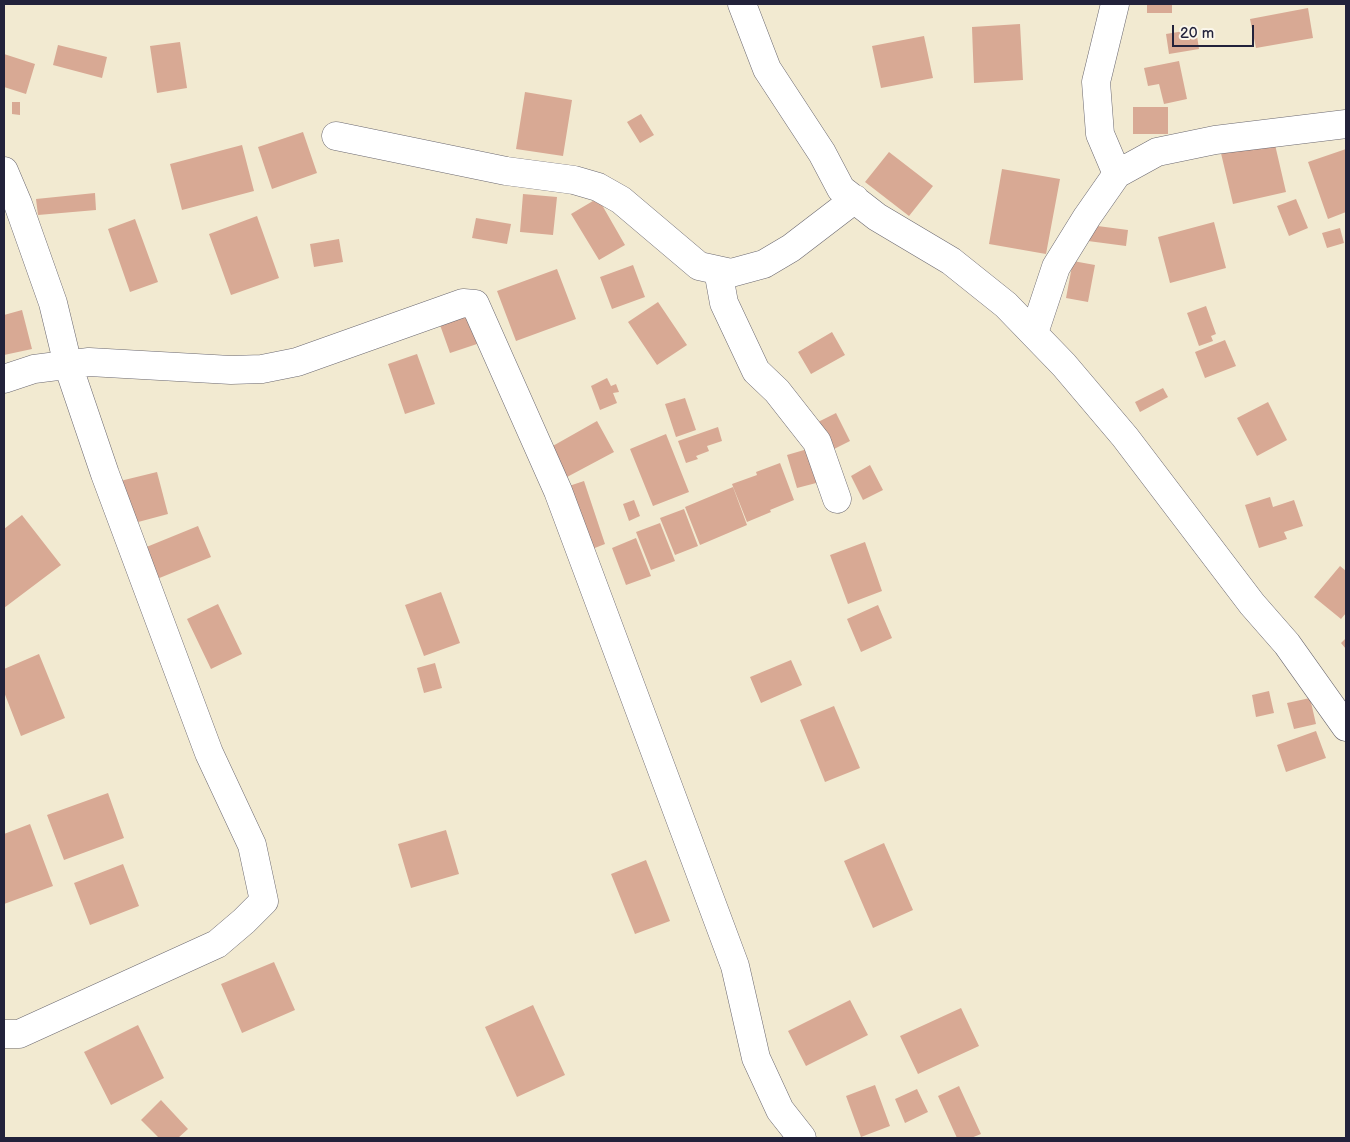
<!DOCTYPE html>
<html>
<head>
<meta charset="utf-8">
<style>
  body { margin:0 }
  #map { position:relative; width:1350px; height:1142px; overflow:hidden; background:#f2ead1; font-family:"Balsamiq Sans",sans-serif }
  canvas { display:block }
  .frame { position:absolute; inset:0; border:5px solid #22223b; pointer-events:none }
  .scale { position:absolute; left:1172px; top:25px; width:82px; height:22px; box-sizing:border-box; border:2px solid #22223b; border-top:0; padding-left:6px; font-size:15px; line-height:18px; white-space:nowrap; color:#22223b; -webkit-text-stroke:4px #fbf7ec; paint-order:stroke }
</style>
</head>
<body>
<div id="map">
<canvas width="1350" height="1142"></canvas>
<div class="frame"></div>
<div class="scale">20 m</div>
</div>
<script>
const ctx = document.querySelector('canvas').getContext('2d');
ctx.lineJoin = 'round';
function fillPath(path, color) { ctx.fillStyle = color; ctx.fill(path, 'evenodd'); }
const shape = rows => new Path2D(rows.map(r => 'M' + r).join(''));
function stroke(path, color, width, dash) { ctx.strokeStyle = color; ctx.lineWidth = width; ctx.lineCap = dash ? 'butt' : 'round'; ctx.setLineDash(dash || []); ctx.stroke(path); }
fillPath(shape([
  [1147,4,1172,4,1172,13,1147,13],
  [1308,8,1313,38,1256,48,1250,19],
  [1020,24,1023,80,974,83,972,27],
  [1196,29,1199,49,1169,54,1166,34],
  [924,36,933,78,881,88,872,46],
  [180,42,187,88,157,93,150,46],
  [58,45,107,57,102,78,53,65],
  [4,54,35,64,26,94,4,87],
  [1179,61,1187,99,1164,104,1159,84,1148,86,1144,68],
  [525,92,572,100,563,156,516,149],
  [12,102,20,102,20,115,12,114],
  [1133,107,1168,107,1168,134,1133,134],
  [641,114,654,135,640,143,627,122],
  [303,132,317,173,272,189,258,147],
  [1273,136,1286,192,1233,204,1220,149],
  [242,145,254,191,182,210,170,164],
  [1346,149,1346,212,1328,219,1308,162],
  [889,152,933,186,909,216,865,182],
  [1002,169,1060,179,1046,254,989,244],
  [95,193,96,210,38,215,36,199],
  [523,194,557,197,553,235,520,232],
  [598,198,625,245,599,260,571,214],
  [1296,199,1308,228,1289,236,1277,206],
  [257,216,279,278,231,295,209,234],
  [476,218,511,224,507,244,472,238],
  [135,219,158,282,130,292,108,229],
  [1214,222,1226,268,1170,283,1158,237],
  [1090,225,1128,230,1126,246,1088,241],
  [1340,228,1344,243,1327,248,1322,233],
  [339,239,343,262,314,267,310,244],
  [1073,261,1095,265,1088,302,1066,298],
  [633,265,645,297,612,309,600,277],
  [557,269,576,319,516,341,497,291],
  [658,302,687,345,657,365,628,322],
  [1206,306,1216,334,1211,336,1213,341,1199,346,1187,313],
  [22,310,32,349,4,355,4,315],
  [467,315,477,344,450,353,440,325],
  [832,332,845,355,811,374,798,352],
  [1225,340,1236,366,1205,378,1195,352],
  [417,354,435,404,405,414,388,364],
  [607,378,611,386,616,384,619,392,613,393,617,403,600,410,591,386],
  [1163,388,1168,397,1140,412,1135,402],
  [685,398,696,430,676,437,665,404],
  [1268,402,1287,440,1257,456,1237,418],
  [836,413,850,441,832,450,818,422],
  [597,421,614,452,567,477,551,447],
  [718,427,722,441,707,446,709,451,696,456,698,459,686,463,678,441],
  [666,434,689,492,653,506,630,449],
  [811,448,820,482,797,488,787,455],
  [780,463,794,500,770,510,771,512,747,522,732,484,757,475,756,472],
  [870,465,883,490,863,500,851,476],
  [157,472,168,514,127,525,116,482],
  [584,481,605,544,587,551,566,487],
  [733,487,747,525,700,545,685,507],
  [1270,497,1273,507,1294,500,1303,526,1284,532,1287,539,1259,548,1245,505],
  [634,500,640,516,629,521,623,504],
  [684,509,698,546,675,555,660,518],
  [22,515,61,565,4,608,4,529],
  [660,523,675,561,651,570,636,532],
  [198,526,211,557,157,579,144,548],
  [636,538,651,576,626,585,612,548],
  [865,542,882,591,848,604,830,555],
  [1340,566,1346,571,1346,613,1341,619,1314,597],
  [441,592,460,643,424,656,405,605],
  [218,604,242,654,211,669,187,619],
  [878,605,892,638,861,652,847,619],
  [1346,638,1346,649,1341,643],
  [39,654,65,718,21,736,4,692,4,669],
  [791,660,802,685,761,703,750,677],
  [435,663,442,688,424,693,417,668],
  [1269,691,1274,713,1256,717,1252,695],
  [1310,698,1316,724,1294,729,1287,703],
  [834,706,860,768,825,782,800,720],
  [1316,731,1326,758,1286,772,1277,745],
  [108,793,124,838,64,860,47,815],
  [30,824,53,886,4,904,4,834],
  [446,830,459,874,411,888,398,844],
  [884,843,913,910,873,928,844,861],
  [646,860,670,921,635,934,611,874],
  [123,864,139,906,90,925,74,883],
  [274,962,295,1010,242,1033,221,984],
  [850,1000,868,1035,806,1066,788,1031],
  [533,1005,565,1075,517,1097,485,1027],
  [961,1008,979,1046,918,1074,900,1036],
  [138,1025,164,1078,111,1105,84,1052],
  [875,1085,890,1126,861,1137,846,1096],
  [959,1086,981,1134,971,1138,957,1138,938,1096],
  [917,1089,928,1112,905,1123,895,1099],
  [161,1100,188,1129,178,1138,159,1138,141,1120]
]), '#d8a994');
const minor = shape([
  [742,4,767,69,822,153,841,189,877,217,951,261,1006,305,1064,365,1125,437,1252,604,1287,644,1346,727],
  [1115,4,1096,82,1100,134,1117,174],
  [336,136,506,171,574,180,598,187,621,200,699,266,731,273,764,264,791,248,855,199],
  [4,171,18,204,53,303,68,365,105,474,209,753,252,845,264,901,244,921,217,944,19,1034,4,1034],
  [718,270,724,303,756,371,777,391,817,442,837,499],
  [1034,333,1056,267,1087,217,1117,174,1157,152,1215,140,1346,124],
  [4,379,34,369,89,362,231,370,262,369,297,362,463,303,475,304,558,491,735,966,756,1058,780,1110,802,1138]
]);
stroke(minor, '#6b6870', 29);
stroke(minor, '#fff', 28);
</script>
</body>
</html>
